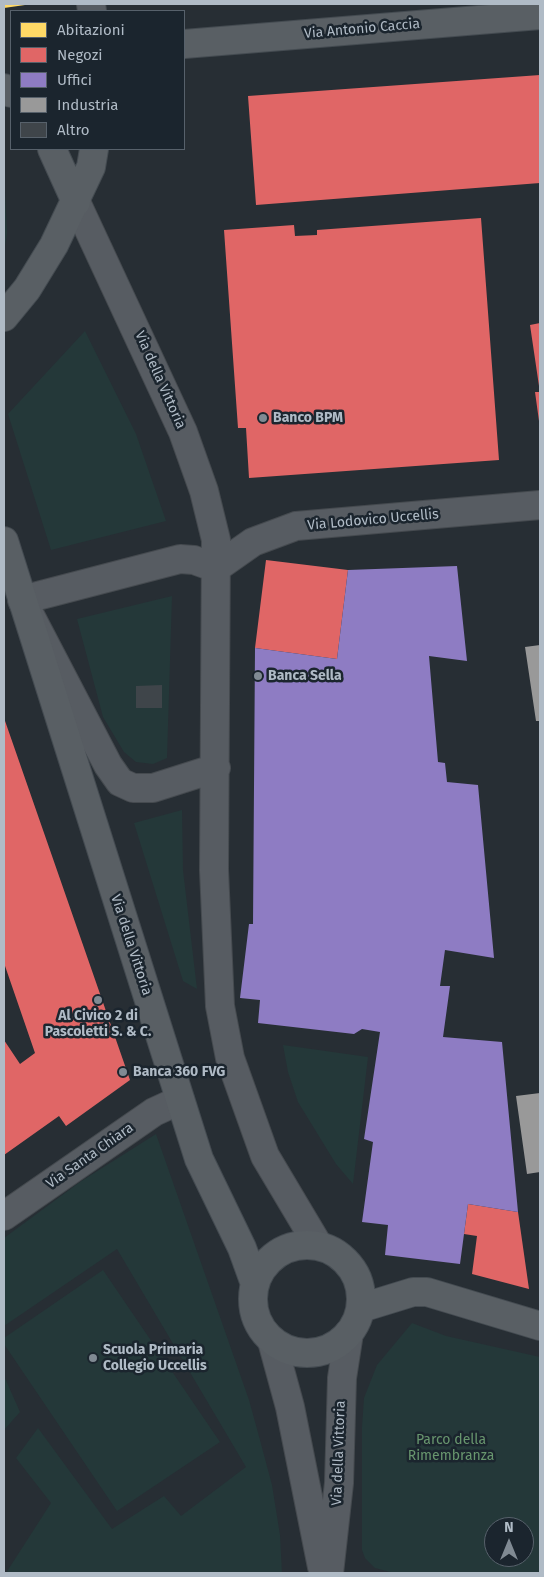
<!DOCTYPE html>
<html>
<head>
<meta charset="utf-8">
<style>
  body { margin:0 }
  #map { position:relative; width:544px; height:1577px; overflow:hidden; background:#272e34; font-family:"Fira Sans",sans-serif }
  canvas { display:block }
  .frame { position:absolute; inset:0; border:5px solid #b0bbc6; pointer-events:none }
  .legend { position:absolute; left:10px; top:10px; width:175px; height:140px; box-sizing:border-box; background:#1b252e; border:1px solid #57616b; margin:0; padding:6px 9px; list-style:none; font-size:15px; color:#b0bbc6 }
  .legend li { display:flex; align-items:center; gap:10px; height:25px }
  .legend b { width:25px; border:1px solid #57616b }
  .north { position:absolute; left:484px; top:1517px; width:50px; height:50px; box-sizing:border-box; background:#1b252e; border:1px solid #57616b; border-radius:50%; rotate:0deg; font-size:14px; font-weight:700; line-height:20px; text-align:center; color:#b0bbc6 }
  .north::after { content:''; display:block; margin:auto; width:18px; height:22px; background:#808a93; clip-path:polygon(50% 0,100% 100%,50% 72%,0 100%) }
</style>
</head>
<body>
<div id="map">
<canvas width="544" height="1577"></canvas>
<div class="frame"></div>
<ul class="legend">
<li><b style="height:14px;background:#ffd966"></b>Abitazioni</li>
<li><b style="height:14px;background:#e06666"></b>Negozi</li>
<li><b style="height:14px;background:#8e7cc3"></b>Uffici</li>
<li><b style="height:14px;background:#999"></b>Industria</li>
<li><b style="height:14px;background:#3f454a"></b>Altro</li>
</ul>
<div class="north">N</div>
</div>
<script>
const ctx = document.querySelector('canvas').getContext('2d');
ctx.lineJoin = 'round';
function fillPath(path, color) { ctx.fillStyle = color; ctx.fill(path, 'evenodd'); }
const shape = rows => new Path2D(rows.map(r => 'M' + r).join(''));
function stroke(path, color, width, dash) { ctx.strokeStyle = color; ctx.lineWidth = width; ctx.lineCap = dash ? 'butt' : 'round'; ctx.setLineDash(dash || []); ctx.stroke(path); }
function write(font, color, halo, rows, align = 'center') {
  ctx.font = font + ' "Fira Sans",sans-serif'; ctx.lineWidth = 5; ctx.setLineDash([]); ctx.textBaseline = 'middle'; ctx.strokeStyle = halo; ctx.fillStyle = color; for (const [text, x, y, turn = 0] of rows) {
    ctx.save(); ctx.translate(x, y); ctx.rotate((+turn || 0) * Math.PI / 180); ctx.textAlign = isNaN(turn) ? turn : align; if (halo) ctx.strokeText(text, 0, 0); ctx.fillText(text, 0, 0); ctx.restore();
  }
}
fillPath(shape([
  [4,172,7,233,4,253],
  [85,331,136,434,166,521,51,550,8,414],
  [172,596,167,758,153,764,136,762,124,752,103,717,77,619],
  [182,810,183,870,197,989,183,981,134,823],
  [283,1045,368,1057,353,1184,336,1164,298,1102,288,1072],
  [156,1134,249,1400,260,1440,272,1485,280,1535,282,1573,6,1573,51,1503,16,1458,38,1428,112,1529,164,1496,181,1516,246,1467,117,1249,4,1326,4,1238,80,1182],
  [103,1270,220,1442,117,1511,4,1344,4,1338],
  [412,1323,446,1336,540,1357,540,1573,394,1573,375,1568,365,1558,362,1550,362,1427,364,1398,377,1365],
  [494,1527,524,1527,524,1557,494,1557],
  [4,1376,20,1412,4,1430]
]), '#243839');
fillPath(shape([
  [4,4,24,4,25,5,4,8]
]), '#ffd966');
fillPath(shape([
  [540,75,540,183,256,205,248,96],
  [481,218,499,460,249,478,246,428,238,428,224,230,294,225,295,236,317,235,317,230],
  [540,323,540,385,539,386,530,325],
  [535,392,540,392,540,421,539,421],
  [266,560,348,570,337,659,255,648],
  [4,718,130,1080,66,1126,59,1116,4,1155,4,1040,20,1064,35,1053,4,963],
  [468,1204,518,1212,529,1289,472,1274,477,1236,464,1234]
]), '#e06666');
fillPath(shape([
  [457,566,467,661,429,656,438,762,445,763,447,782,478,785,494,958,445,950,440,986,450,986,443,1037,502,1042,518,1212,468,1204,460,1264,385,1255,388,1225,362,1222,373,1142,364,1139,380,1032,362,1029,354,1034,258,1023,260,1000,240,998,249,924,253,924,255,648,337,659,348,570]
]), '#8e7cc3');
fillPath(shape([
  [540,645,540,721,536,721,525,647],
  [540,1093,540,1172,527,1174,516,1096]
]), '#999');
fillPath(shape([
  [162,685,162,708,136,708,136,686]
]), '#3f454a');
const minor = shape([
  [91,4,92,11],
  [76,202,183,432,204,491,216,540,214,870,220,1006,230,1058,265,1156,318,1245],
  [216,568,194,560,180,559,22,600,108,765,120,782,133,788,153,788,216,768],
  [216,568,253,542,296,526,540,505],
  [4,1216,154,1112,180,1100],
  [272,1341,290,1407,322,1567],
  [329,1573,339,1483,342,1378,349,1333]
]);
const major = shape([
  [184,44,540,15],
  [4,88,11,93],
  [52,149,76,202],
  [4,317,27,289,54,245,91,167,94,149],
  [4,541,199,1159,242,1248,255,1284],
  '253 1299a54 54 0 1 1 108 0a54 54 0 1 1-108 0Z',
  [361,1308,413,1292,427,1292,540,1326]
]);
stroke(minor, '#454a4f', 30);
stroke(major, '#444b51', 30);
stroke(minor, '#575c62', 28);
stroke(major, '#595f64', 28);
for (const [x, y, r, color] of [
  [263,418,5,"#808a93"],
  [258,676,5,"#808a93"],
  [98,1000,5,"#808a93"],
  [123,1072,5,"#808a93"],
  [93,1358,5,"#808a93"]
]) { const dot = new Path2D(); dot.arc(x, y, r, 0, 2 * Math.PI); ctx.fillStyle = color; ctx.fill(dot); stroke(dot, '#1b252e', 2); }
write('14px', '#b0bbc6', '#1b252e', [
  ["Via Antonio Caccia",362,29,-5],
  ["Via della Vittoria",160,380,66],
  ["Via Lodovico Uccellis",373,520,-5],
  ["Via della Vittoria",131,945,72],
  ["Via Santa Chiara",90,1156,-35],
  ["Via della Vittoria",339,1453,-88]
]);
write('bold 14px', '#b0bbc6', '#1b252e', [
  ["Banco BPM",273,418],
  ["Banca Sella",268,676],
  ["Al Civico 2 di",98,1016,"center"],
  ["Pascoletti S. & C.",98,1032,"center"],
  ["Banca 360 FVG",133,1072],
  ["Scuola Primaria",103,1350],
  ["Collegio Uccellis",103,1366]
], 'left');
write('14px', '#68966e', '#1b252e', [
  ["Parco della",451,1440],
  ["Rimembranza",451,1456]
]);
</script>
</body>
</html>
